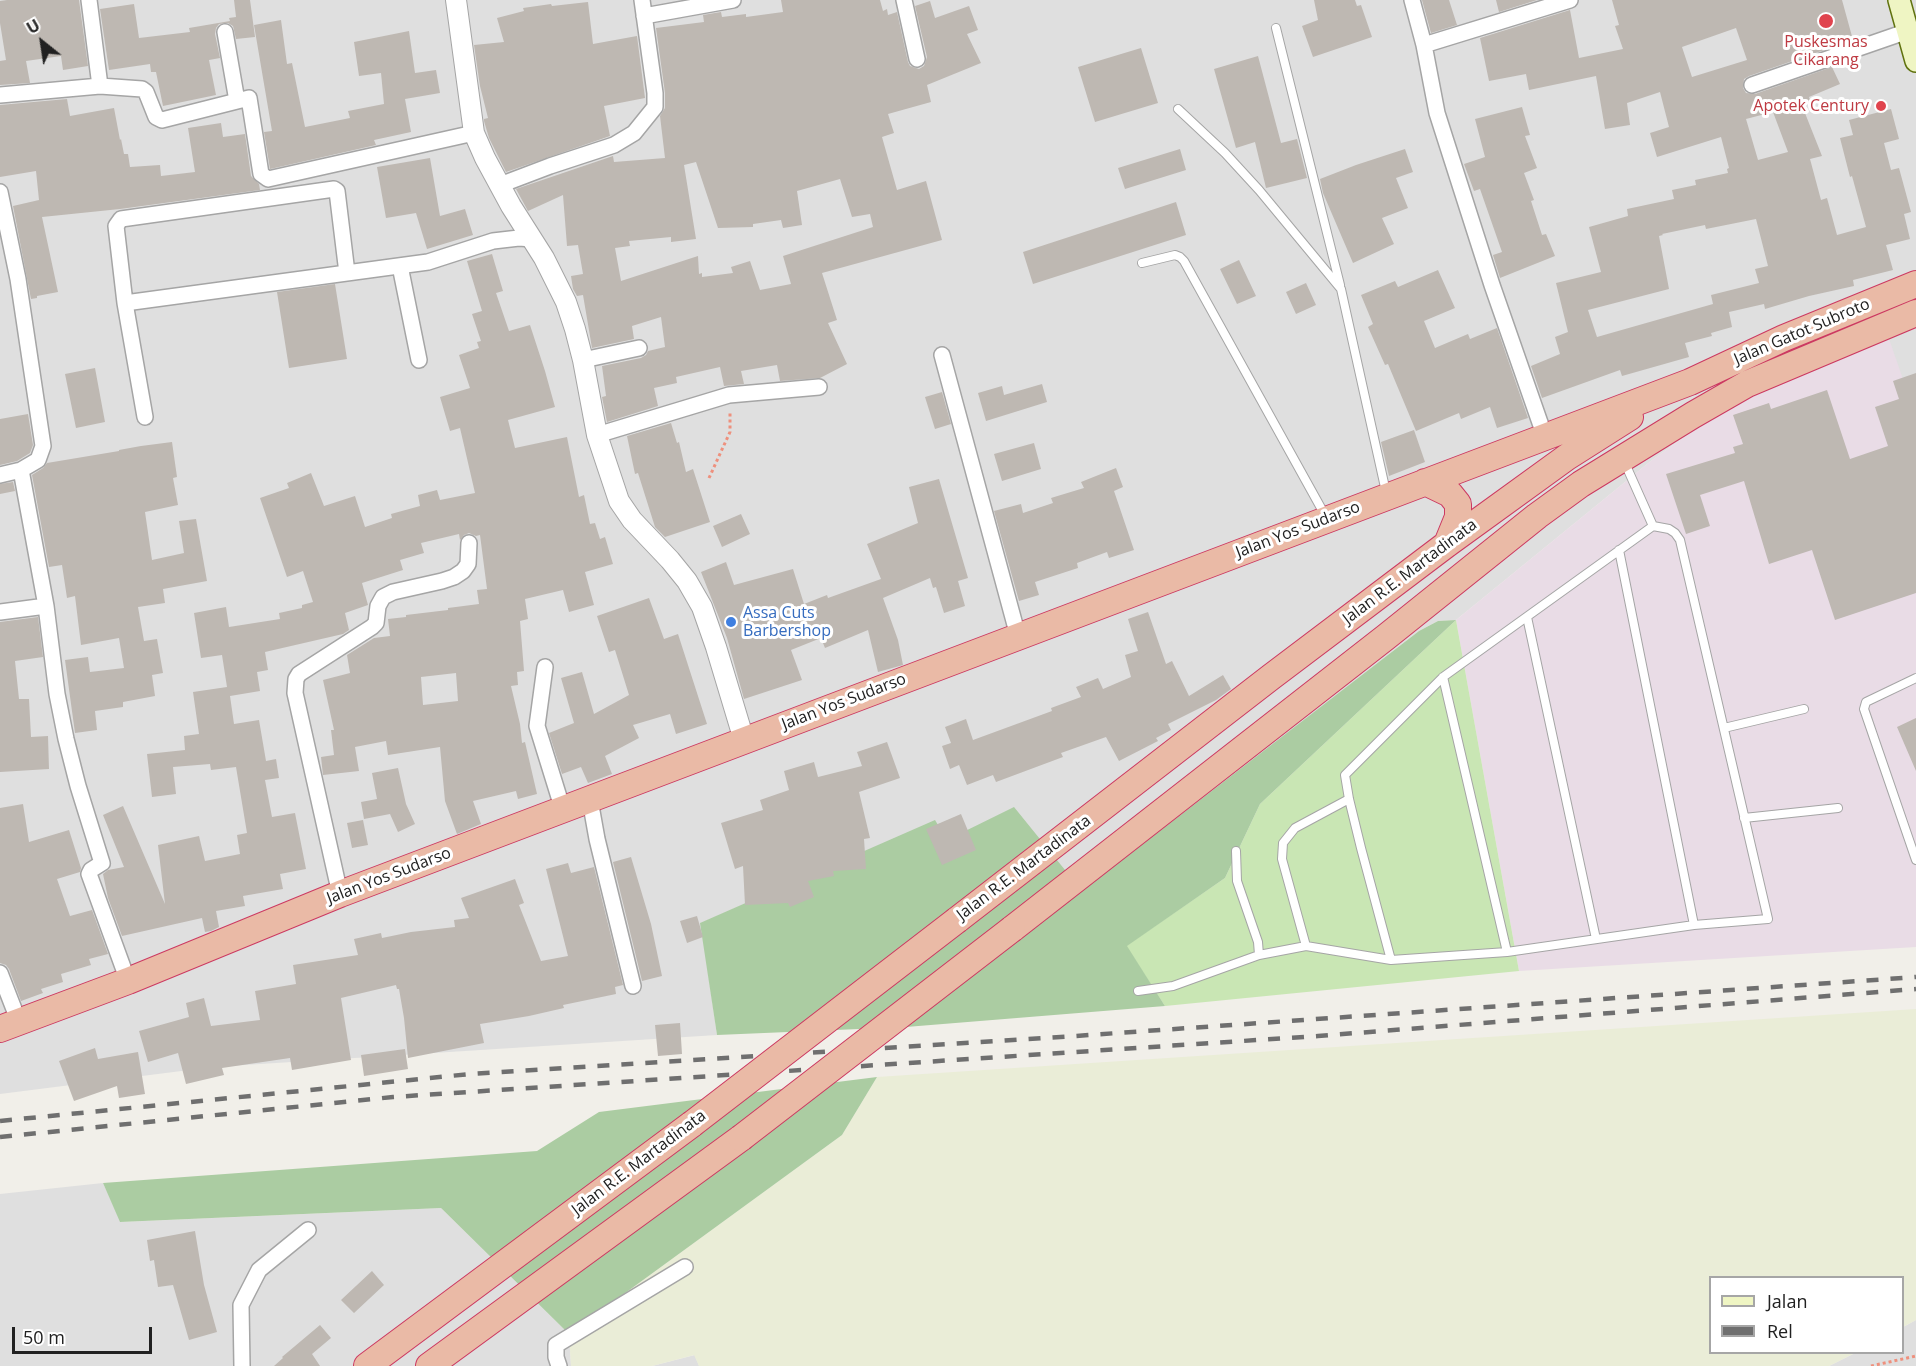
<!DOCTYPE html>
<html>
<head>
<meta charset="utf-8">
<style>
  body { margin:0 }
  #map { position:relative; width:1916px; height:1366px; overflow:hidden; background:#f1efe9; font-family:"Open Sans",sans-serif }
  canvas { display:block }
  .legend { position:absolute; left:1709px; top:1276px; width:195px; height:78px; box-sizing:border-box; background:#fff; border:2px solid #a6a6a6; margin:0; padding:8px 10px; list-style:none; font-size:18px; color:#212121 }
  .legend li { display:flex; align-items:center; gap:12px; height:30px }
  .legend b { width:30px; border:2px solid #a6a6a6 }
  .north { position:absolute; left:12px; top:12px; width:60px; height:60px; -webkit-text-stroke:4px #fff; paint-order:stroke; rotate:330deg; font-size:16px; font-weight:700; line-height:24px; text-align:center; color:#212121 }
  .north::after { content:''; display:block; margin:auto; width:21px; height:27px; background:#212121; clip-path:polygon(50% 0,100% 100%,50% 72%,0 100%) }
  .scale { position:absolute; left:12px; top:1327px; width:140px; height:27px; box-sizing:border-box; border:3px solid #212121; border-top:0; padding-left:8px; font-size:18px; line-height:21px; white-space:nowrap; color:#212121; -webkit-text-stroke:4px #fff; paint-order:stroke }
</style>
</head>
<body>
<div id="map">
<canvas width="1916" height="1366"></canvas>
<ul class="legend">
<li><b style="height:8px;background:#eff5c3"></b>Jalan</li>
<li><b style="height:8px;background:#6f6f6f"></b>Rel</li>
</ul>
<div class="north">U</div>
<div class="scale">50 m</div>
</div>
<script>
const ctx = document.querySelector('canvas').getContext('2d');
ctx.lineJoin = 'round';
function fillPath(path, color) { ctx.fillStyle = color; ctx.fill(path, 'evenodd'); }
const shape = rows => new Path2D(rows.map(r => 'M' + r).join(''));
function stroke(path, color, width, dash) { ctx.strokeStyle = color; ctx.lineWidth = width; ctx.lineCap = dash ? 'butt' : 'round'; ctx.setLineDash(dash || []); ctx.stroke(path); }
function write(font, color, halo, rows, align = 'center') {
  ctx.font = font + ' "Open Sans",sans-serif'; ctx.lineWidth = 6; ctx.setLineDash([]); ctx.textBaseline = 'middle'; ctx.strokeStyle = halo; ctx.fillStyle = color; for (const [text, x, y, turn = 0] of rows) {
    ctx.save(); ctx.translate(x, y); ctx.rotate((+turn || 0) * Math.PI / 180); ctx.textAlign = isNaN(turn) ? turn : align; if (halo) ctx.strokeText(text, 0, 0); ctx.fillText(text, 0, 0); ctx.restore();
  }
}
fillPath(shape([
  [0,0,1916,0,1916,417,1743,395,1652,460,1456,620,1438,621,1419,631,1082,892,946,840,935,821,701,923,717,1035,213,1067,0,1094],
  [103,1183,121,1222,441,1208,569,1334,571,1366,0,1366,0,1194],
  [1916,1320,1916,1366,1829,1366,1855,1353,1902,1352,1903,1327],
  [695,1355,699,1366,652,1366]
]), '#dfdfdf');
fillPath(shape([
  [1886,330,1916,417,1916,947,1519,971,1456,620,1652,460,1743,395]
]), '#e9dce6');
fillPath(shape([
  [1916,1009,1916,1320,1903,1327,1902,1278,1710,1278,1710,1352,1855,1353,1829,1366,699,1366,694,1355,652,1366,571,1366,569,1334,842,1135,877,1077]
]), '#eaedd7');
fillPath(shape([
  [1456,620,1519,971,1165,1006,1126,946,1225,878,1260,804]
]), '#c9e6b4');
fillPath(shape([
  [1456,620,1260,804,1225,878,1127,946,1165,1006,906,1027,717,1035,700,923,935,820,947,840,1014,807,1082,891,1419,631,1438,621],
  [877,1077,842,1135,569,1334,441,1208,120,1222,103,1183,537,1151,599,1112]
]), '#abcca2');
fillPath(shape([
  [7,0,79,0,88,66,63,70,61,56,26,61,30,83,0,85,0,61,6,60,0,23,0,1],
  [234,0,250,0,255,37,236,39,233,26,228,23,219,24,216,28,215,34,220,58,209,60,216,95,163,106,156,72,151,72,150,64,109,70,100,9,134,4,139,38,190,32,189,28,230,21,229,18,236,17],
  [781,0,880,0,883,11,887,9,888,15,897,12,908,62,910,66,919,69,924,66,927,57,915,6,930,1,935,18,969,6,978,30,967,34,981,63,927,85,931,102,888,114,894,133,882,137,897,190,926,181,942,240,822,273,837,320,828,323,847,364,820,378,780,381,777,365,741,371,744,384,724,386,720,367,676,377,677,383,654,388,658,406,607,422,602,397,606,396,602,366,641,358,646,355,648,351,665,347,661,317,632,326,634,339,592,348,583,295,577,296,573,289,571,276,583,274,578,245,567,246,563,195,528,211,516,189,613,156,614,162,665,158,660,116,665,108,665,93,656,28,704,22,703,15,721,12,722,17,746,14,746,17,783,12],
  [696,162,718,228,753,227,753,224,781,220,783,228,802,225,797,191,840,179,852,217,870,214,873,227,783,256,791,284,760,290,750,261,731,267,733,273,702,277,702,273,699,274,698,256,621,281,615,248,630,246,629,241,671,237,671,242,696,239,684,165],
  [1314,0,1355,0,1357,6,1361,5,1372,37,1313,57,1302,26,1318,20],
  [1422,0,1449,0,1457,25,1431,33],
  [1496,0,1537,0,1499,12],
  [1612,0,1842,0,1853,40,1749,76,1744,79,1743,88,1746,93,1755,94,1832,67,1840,84,1809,97,1810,100,1801,103,1822,156,1810,159,1821,200,1827,198,1837,235,1866,227,1852,176,1850,177,1840,138,1853,135,1849,120,1891,109,1899,139,1884,143,1891,170,1899,168,1911,212,1904,214,1910,239,1886,245,1893,270,1853,280,1854,286,1809,296,1765,309,1764,304,1729,312,1732,327,1711,333,1712,336,1685,343,1689,357,1622,376,1620,370,1542,398,1531,366,1560,354,1555,337,1568,332,1556,283,1601,272,1589,227,1628,216,1627,209,1674,199,1672,190,1696,185,1695,180,1728,173,1727,169,1729,168,1721,137,1657,157,1650,133,1669,127,1660,92,1627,103,1630,125,1605,129,1596,76,1529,90,1526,74,1489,81,1480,38,1570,10,1579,58,1623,49,1615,26,1619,25],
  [1736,28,1747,60,1692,77,1682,47],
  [1773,112,1788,152,1758,160,1746,119],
  [1756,219,1768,266,1755,269,1759,283,1711,295,1713,304,1597,337,1588,310,1669,289,1659,236,1663,235,1662,234,1705,225,1706,229],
  [588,2,593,44,637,36,645,98,604,106,610,136,506,172,489,138,484,121,484,119,488,118,480,86,474,45,504,42,497,18,524,11,523,8,551,4,552,6],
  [281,20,287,64,292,63,305,127,350,118,348,111,384,104,381,73,359,76,354,42,409,31,415,73,436,70,440,93,405,99,411,132,374,140,376,145,270,169,264,132,272,131,254,25],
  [1141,48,1158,103,1095,122,1078,67],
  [1258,56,1281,143,1297,139,1307,178,1266,188,1255,142,1236,148,1214,69],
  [67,99,70,116,114,108,120,140,121,139,124,154,128,154,130,167,160,165,161,176,195,172,188,128,221,123,223,137,245,134,251,176,259,184,260,190,120,209,42,217,58,292,37,296,37,298,31,299,13,206,39,200,36,171,0,177,0,105],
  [1522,107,1530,135,1525,136,1537,168,1524,173,1534,200,1531,201,1542,235,1546,234,1555,256,1500,278,1493,255,1502,252,1480,189,1474,191,1464,164,1485,157,1475,119],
  [1180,149,1186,170,1125,189,1118,168],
  [1405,149,1413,172,1396,178,1408,208,1382,218,1394,244,1353,263,1323,193,1320,179,1356,165],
  [430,158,440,216,465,209,473,235,427,249,416,213,386,218,377,167],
  [1176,202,1186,235,1033,284,1023,252],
  [492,254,503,291,496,293,509,331,530,325,545,371,555,407,508,420,515,448,567,437,579,497,584,495,590,524,595,523,600,539,605,537,613,564,585,572,594,605,569,612,563,590,525,599,528,619,520,621,524,671,517,672,518,685,511,686,520,724,522,743,525,742,537,794,518,799,516,791,473,801,481,824,457,834,445,801,440,747,388,755,386,741,355,747,359,771,323,775,321,757,334,755,331,730,334,730,323,680,350,673,347,655,374,638,390,636,388,619,406,617,406,615,448,610,448,608,479,604,477,590,487,589,480,535,476,536,469,533,464,535,460,540,459,534,421,543,424,553,400,560,403,570,362,583,368,605,345,613,349,630,343,634,265,652,268,670,257,672,260,691,230,696,234,724,259,720,266,761,276,759,279,778,265,780,272,817,295,813,306,869,280,874,283,889,243,896,245,906,216,911,219,927,211,931,205,932,202,918,122,936,108,898,103,874,108,870,124,867,103,815,123,806,165,904,158,845,199,836,205,861,240,854,237,835,247,833,236,767,211,770,210,764,173,767,176,794,152,797,147,754,185,750,184,736,199,734,193,692,227,687,222,655,201,658,194,613,226,607,229,627,280,619,279,613,302,608,302,605,313,602,303,571,287,577,260,498,289,488,287,483,311,473,324,506,355,496,365,527,392,518,391,514,420,506,418,495,437,490,440,500,475,493,460,428,450,431,440,397,470,388,459,355,479,348,477,342,481,341,472,314,482,311,467,261],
  [456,673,458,701,423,705,421,677],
  [1239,260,1256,296,1237,304,1220,269],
  [1438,270,1455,308,1424,321,1435,348,1468,334,1470,339,1497,328,1528,418,1497,428,1490,407,1461,419,1459,413,1416,431,1388,364,1385,365,1368,327,1373,324,1361,295,1395,281,1398,287],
  [1306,283,1316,305,1296,314,1286,292],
  [335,284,347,359,289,368,277,292],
  [95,368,105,422,76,428,65,374],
  [1916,373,1916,593,1835,620,1812,550,1769,564,1744,481,1700,495,1710,526,1686,534,1666,474,1735,453,1733,447,1743,444,1733,415,1769,403,1771,409,1827,390,1850,459,1888,446,1875,407,1899,399,1893,381],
  [1042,384,1047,402,986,421,978,393,1002,386,1004,395],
  [942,392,951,424,935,429,925,397],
  [28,414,33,445,30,453,17,461,0,465,0,419],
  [671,423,677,443,679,442,686,472,693,469,710,522,665,537,655,527,638,473,635,474,627,436],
  [1414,430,1425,462,1389,476,1381,442],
  [172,442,177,477,173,478,178,505,145,512,152,560,184,553,179,521,196,519,207,581,163,589,165,603,138,607,144,641,157,639,163,673,152,675,155,696,123,702,123,707,95,711,97,730,75,733,65,660,88,657,90,672,124,668,119,638,81,645,75,596,67,598,62,565,49,567,32,475,43,468,47,463,119,451,119,450,141,446],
  [1034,443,1041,469,1002,481,994,454],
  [1116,468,1123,487,1114,491,1134,550,1109,558,1107,552,1077,563,1078,568,1035,582,1039,595,1019,601,994,511,1021,504,1023,513,1053,503,1051,498,1084,488,1081,482],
  [939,479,968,578,958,581,965,606,944,613,936,587,933,588,930,578,883,598,898,640,903,665,878,672,868,630,825,648,821,638,791,650,802,680,744,699,727,638,701,572,726,562,734,585,793,569,804,604,827,595,828,598,881,579,867,544,918,523,909,487],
  [13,482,15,491,0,494,0,484],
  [741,514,750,534,722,547,713,526],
  [649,598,664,639,678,634,707,724,676,734,670,714,633,725,639,738,605,756,612,774,588,783,581,767,562,774,549,733,574,723,561,678,582,672,594,714,629,695,615,650,609,652,597,616],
  [1148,612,1166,664,1172,661,1189,696,1223,675,1231,689,1216,700,1168,724,1171,730,1156,738,1158,741,1119,761,1106,737,1061,753,1063,757,996,782,993,775,967,785,959,765,950,769,942,746,951,743,945,727,966,719,973,740,1052,711,1051,708,1081,697,1076,687,1098,678,1103,689,1131,677,1125,655,1138,651,1128,619],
  [38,617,43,657,15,661,19,699,29,699,31,737,48,736,49,769,0,772,0,622],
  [1916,718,1916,771,1897,727],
  [887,742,900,778,859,792,870,838,864,839,866,869,833,871,834,876,808,881,814,897,790,907,788,903,745,905,743,866,735,869,721,823,763,810,760,800,789,790,784,771,814,762,818,777,862,766,857,752],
  [398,768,406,804,415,824,398,832,390,814,364,819,361,802,377,799,372,773],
  [23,804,29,842,69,830,81,868,80,872,57,879,70,916,92,910,108,954,89,959,91,965,61,974,63,982,41,989,43,993,21,1001,9,969,6,965,0,963,0,808],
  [961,814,976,850,942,865,926,829],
  [363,820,368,845,352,848,347,823],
  [631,857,651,924,662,976,642,981,613,862],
  [568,863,571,873,594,867,623,985,615,987,616,994,563,1005,564,1008,529,1016,480,1024,484,1043,408,1058,404,1018,399,989,397,989,396,985,341,998,351,1060,292,1070,290,1058,222,1068,224,1075,186,1084,178,1053,148,1062,139,1031,189,1017,186,1003,204,998,211,1026,260,1020,255,991,296,984,293,965,358,955,354,939,381,933,382,938,411,932,455,927,454,920,469,918,461,898,515,879,524,903,519,905,541,961,568,956,546,869],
  [697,916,703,937,687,943,680,921],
  [680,1023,682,1054,658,1056,655,1025],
  [95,1048,98,1059,138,1052,145,1094,119,1098,117,1086,74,1101,59,1061],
  [405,1049,408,1069,364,1076,361,1055],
  [195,1231,204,1285,217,1332,189,1340,173,1285,158,1287,154,1260,150,1261,147,1240],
  [372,1271,384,1285,354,1313,341,1300],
  [320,1325,331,1338,312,1354,320,1366,274,1366,283,1358,282,1357]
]), '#beb8b2');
const service = shape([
  [1276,28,1340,285],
  [1178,109,1225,153,1259,190,1341,289,1386,492],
  [1142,263,1175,255,1180,257,1184,261,1326,517],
  [1624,461,1653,526],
  [1619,550,1694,925],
  [1527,617,1596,939],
  [1443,677,1507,952],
  [1916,678,1866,702,1864,709,1916,860],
  [1724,728,1804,709],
  [1744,818,1838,808],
  [1236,851,1237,881,1258,942,1259,955],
  [1306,946,1282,859,1283,843,1295,828,1349,799],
  [1138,991,1173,986,1259,955,1306,946,1391,960,1507,952,1694,925,1768,919,1680,540,1675,533,1669,529,1653,526,1443,677,1345,775,1349,799,1361,848,1391,960]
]);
const minor = shape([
  [89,0,100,86],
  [904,0,917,59],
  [1412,0,1424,45,1437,113,1492,285,1545,437],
  [644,16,733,0],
  [225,32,237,101],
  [1424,45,1570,0],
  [1752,85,1908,31],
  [0,95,100,86,142,89,146,92,156,117,162,120,249,98,261,174,268,179,474,133],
  [500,185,550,166,614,145,634,133,655,107,655,93,642,0],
  [0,192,18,279,43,446,38,460,21,470,0,475],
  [400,266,419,360],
  [125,303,428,262,493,241,519,238,532,239],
  [942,355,1018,636],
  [583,360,639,348],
  [145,417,125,303,116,226,121,219,334,189,337,191,347,273],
  [597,435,729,395,819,387],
  [21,470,46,606,57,694,66,739,78,786,102,863,91,870,89,874,128,981],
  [0,612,46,606],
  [545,667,537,726,563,810],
  [590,800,597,839,633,986],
  [340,894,295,693,296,679,299,674,372,627,376,623,378,606,383,597,393,592,442,581,454,577,463,571,468,564,469,543],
  [0,973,19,1022],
  [242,1366,241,1305,259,1270,308,1230],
  [559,1366,556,1357,556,1345,685,1267]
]);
const tertiary = shape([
  [456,0,474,133,485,158,511,206,544,258,566,302,575,329,583,360,597,435,619,501,632,520,670,560,687,581,702,607,716,647,744,740]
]);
const secondary = shape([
  [1899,0,1916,61]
]);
const trunk = shape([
  [1425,482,1450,494,1458,504,1458,517,1447,544],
  [957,920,1271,677,1447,544,1567,457,1630,417],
  [1012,929,1386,637,1537,516,1581,484,1693,415,1747,384,1916,313],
  [0,1029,128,981,340,894,1690,382,1784,338,1916,284],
  [367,1366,692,1124],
  [429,1366,741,1138]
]);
stroke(service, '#a5a5a5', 10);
stroke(minor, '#a5a5a5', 18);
stroke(tertiary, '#a5a5a5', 22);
stroke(secondary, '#60720f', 24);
stroke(trunk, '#cc3961', 28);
stroke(shape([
  [709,478,730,432,730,413],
  [1871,1366,1916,1356]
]), '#ee907d', 3, [3, 3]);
stroke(service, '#fff', 8);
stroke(minor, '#fff', 15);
stroke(tertiary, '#fff', 20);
stroke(secondary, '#eff5c3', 21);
stroke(trunk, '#eabaa6', 26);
stroke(shape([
  [0,1121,470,1074,1075,1036,1916,977],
  [0,1137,393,1097,1318,1036,1916,989]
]), '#6f6f6f', 4.5, [12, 12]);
const trunkBridge = shape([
  [692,1124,957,920],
  [741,1138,1012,929]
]);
stroke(trunkBridge, '#cc3961', 28, []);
stroke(trunkBridge, '#eabaa6', 26);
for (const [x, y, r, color] of [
  [1826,21,8,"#e0444e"],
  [1881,106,6,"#e0444e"],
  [731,622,6,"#3f7fe0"]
]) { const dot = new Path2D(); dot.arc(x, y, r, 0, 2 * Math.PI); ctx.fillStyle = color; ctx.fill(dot); stroke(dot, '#fff', 2); }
write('16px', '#be3a42', '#fff', [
  ["Puskesmas",1826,42],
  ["Cikarang",1826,60],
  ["Apotek Century",1869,106,"right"]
]);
write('16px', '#212121', '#fff', [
  ["Jalan Gatot Subroto",1802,332,-23],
  ["Jalan Yos Sudarso",1298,530,-21],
  ["Jalan R.E. Martadinata",1410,572,-37],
  ["Jalan Yos Sudarso",844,702,-21],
  ["Jalan R.E. Martadinata",1024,868,-37],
  ["Jalan Yos Sudarso",389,876,-21],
  ["Jalan R.E. Martadinata",639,1163,-37]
]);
write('16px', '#366cbe', '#fff', [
  ["Assa Cuts",743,613],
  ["Barbershop",743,631]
], 'left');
</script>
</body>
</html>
